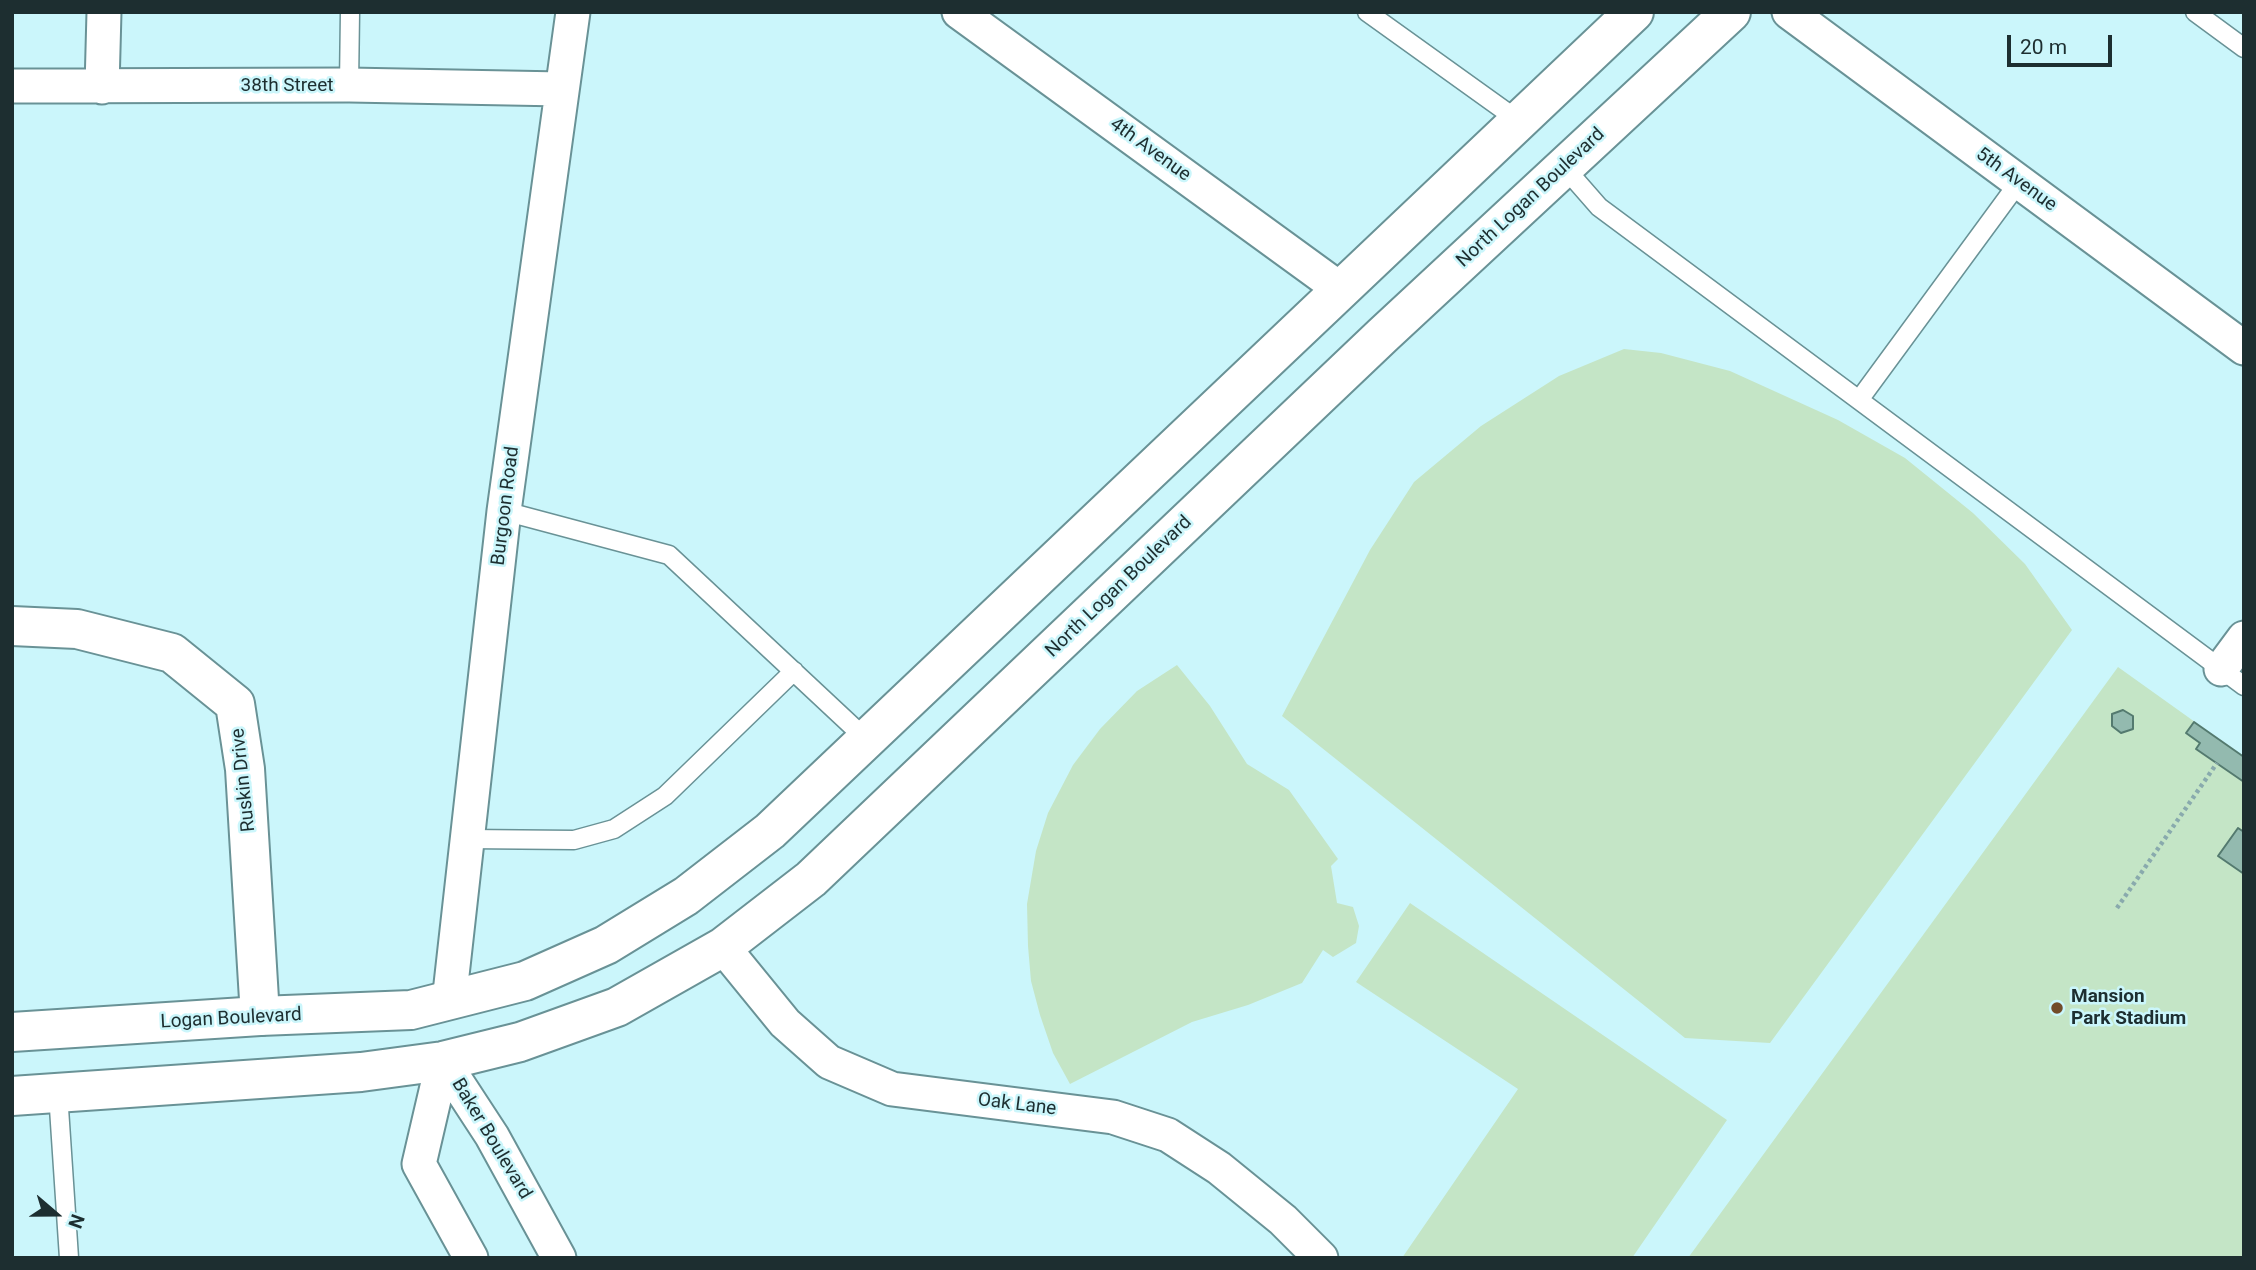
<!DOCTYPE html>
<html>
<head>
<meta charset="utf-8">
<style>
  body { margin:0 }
  #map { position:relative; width:2256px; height:1270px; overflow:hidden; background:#cbf6fb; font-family:Roboto,sans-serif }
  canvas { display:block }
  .frame { position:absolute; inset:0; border:14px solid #1d2e30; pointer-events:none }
  .north { position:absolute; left:21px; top:1179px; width:70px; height:70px; -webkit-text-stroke:5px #cbf6fb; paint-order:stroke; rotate:110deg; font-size:19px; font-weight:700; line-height:28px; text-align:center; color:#1d2e30 }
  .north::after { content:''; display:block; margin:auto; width:24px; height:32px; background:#1d2e30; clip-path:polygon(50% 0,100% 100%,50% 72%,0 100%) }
  .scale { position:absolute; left:2007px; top:35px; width:105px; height:32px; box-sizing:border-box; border:4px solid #1d2e30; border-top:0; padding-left:9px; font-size:21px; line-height:24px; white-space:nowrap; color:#1d2e30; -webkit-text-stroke:5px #cbf6fb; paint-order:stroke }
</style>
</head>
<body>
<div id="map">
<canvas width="2256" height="1270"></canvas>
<div class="frame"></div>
<div class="north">N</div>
<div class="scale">20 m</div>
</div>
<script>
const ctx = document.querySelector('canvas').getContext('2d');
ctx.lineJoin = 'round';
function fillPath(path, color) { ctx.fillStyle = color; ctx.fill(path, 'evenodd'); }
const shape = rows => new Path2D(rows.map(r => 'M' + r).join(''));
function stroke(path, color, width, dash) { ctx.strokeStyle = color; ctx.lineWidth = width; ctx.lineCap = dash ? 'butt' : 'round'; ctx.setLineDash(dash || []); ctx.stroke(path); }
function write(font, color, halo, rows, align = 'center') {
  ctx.font = font + ' Roboto,sans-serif'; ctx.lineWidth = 5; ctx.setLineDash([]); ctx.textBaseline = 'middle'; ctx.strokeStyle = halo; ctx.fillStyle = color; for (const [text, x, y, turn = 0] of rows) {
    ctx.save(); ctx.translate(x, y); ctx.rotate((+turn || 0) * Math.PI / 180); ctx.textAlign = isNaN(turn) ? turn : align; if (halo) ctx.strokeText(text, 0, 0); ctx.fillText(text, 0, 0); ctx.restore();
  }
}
fillPath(shape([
  [1624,349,1661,353,1730,371,1838,420,1905,458,1973,513,2025,564,2072,630,1770,1043,1685,1038,1282,716,1370,550,1414,482,1481,426,1559,376],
  [1177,665,1210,706,1247,764,1289,790,1338,859,1331,866,1337,903,1353,907,1359,926,1356,943,1333,957,1323,950,1302,983,1248,1005,1192,1022,1070,1084,1053,1053,1040,1015,1031,981,1028,946,1027,904,1036,851,1048,813,1073,765,1100,729,1137,691],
  [2118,667,2244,757,2244,1258,1688,1258],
  [1410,903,1727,1120,1632,1258,1402,1258,1518,1089,1356,982]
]), '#c4e5c6');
const building = shape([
  [2123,710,2133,716,2133,729,2121,733,2112,726,2112,714,2123,710],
  [2194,722,2244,757,2244,782,2196,749,2200,743,2186,733,2194,722],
  [2238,828,2244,832,2244,874,2218,856,2238,828]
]);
fillPath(building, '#93baaf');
stroke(building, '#547a6f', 2);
const lane = shape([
  [1367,12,1519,121],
  [2195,12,2244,48],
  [349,85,350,12],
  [1564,167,1599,207,2244,686],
  [1859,400,2019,182],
  [504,511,669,555,867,740],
  [467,839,574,840,614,829,665,796,794,671],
  [58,1093,69,1258]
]);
const street = shape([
  [959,12,1340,289],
  [1789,12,2244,348],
  [12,86,349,85,562,89],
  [102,87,104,12],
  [2221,669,2244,638],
  [723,947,785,1023,829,1062,892,1089,1113,1117,1168,1135,1219,1168,1283,1220,1321,1258],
  [449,1002,504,511,573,12],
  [443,1061,492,1136,559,1258],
  [443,1061,419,1164,471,1258]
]);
const secondary = shape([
  [12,626,77,629,172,653,235,704,245,769,260,1016]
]);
const primary = shape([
  [12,1032,260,1016,411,1010,525,981,606,945,686,896,770,831,1634,12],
  [12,1096,361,1072,443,1061,520,1042,617,1007,723,947,811,879,1383,335,1731,12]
]);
stroke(lane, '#699296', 21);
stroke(street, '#699296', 37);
stroke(secondary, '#699296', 42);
stroke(primary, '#699296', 42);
stroke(shape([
  [2117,908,2217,763]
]), '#89aaad', 4.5, [3.5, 3.5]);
stroke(lane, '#fff', 18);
stroke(street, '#fff', 33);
stroke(secondary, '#fff', 38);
stroke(primary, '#fff', 38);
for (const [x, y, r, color] of [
  [2057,1008,7,"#724c29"]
]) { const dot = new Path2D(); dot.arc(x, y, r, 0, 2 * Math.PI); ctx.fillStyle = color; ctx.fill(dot); stroke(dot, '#cbf6fb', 2.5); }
write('19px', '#1d2e30', '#cbf6fb', [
  ["38th Street",287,86],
  ["4th Avenue",1150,150,36],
  ["5th Avenue",2016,180,36],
  ["North Logan Boulevard",1531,198,-43],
  ["Burgoon Road",506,506,-83],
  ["North Logan Boulevard",1119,587,-44],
  ["Ruskin Drive",244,780,-96],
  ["Logan Boulevard",231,1019,-3],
  ["Oak Lane",1017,1105,7],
  ["Baker Boulevard",491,1139,59]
]);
write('bold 19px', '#1d2e30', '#cbf6fb', [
  ["Mansion",2071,997],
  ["Park Stadium",2071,1019]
], 'left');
</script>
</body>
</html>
